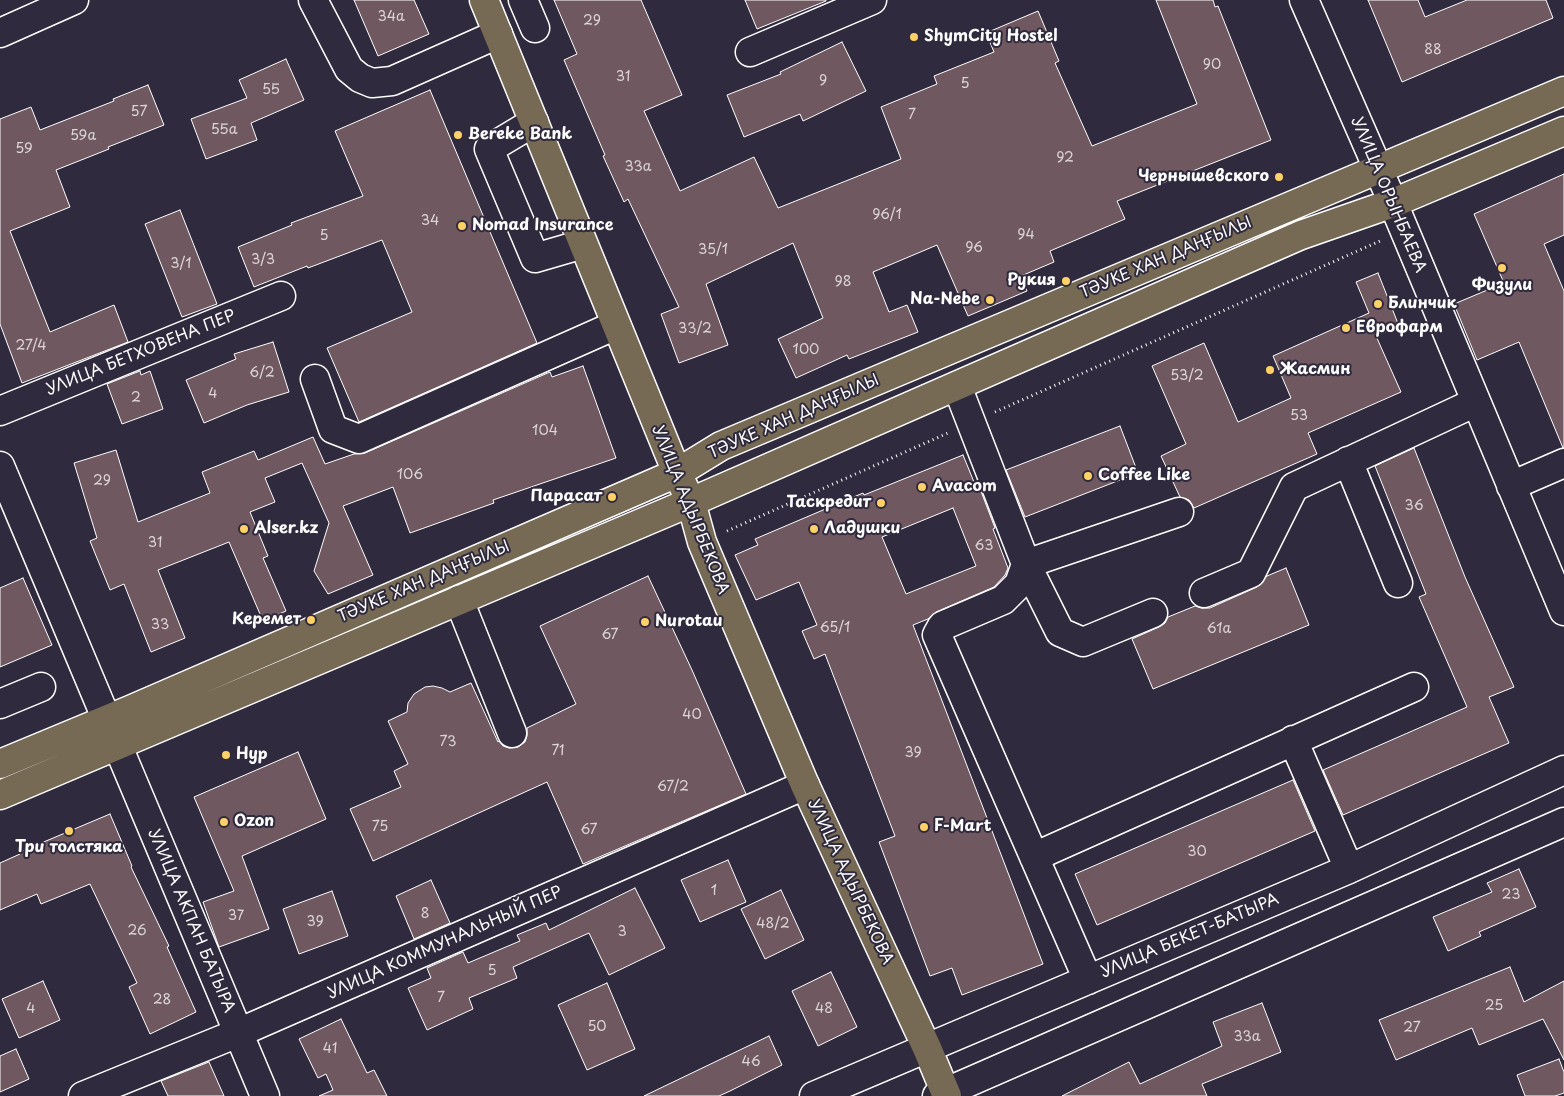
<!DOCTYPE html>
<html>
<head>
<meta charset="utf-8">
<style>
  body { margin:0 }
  canvas { display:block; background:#2f2a3d }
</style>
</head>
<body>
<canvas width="1564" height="1096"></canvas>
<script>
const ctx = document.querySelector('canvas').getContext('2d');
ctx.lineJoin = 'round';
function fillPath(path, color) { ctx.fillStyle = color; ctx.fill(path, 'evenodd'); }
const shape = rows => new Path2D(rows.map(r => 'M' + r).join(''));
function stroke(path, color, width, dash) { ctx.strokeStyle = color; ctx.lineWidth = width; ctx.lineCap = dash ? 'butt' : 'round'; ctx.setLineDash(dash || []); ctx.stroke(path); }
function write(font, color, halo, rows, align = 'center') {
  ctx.font = font + ' "Playpen Sans",sans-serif'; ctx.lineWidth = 4; ctx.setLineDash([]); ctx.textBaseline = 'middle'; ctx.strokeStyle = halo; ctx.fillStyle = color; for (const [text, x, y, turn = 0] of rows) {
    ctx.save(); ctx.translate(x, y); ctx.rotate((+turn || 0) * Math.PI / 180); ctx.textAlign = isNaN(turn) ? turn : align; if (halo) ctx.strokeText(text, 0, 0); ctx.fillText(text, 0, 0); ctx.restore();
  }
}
const building = shape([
  [354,0,414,0,429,34,378,56,354,0],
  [554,0,641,0,682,95,644,111,680,191,754,157,778,208,901,159,881,107,937,84,934,76,994,52,986,33,1038,11,1059,61,1055,63,1092,146,1197,104,1156,0,1213,0,1215,7,1218,6,1271,140,1117,201,1125,219,1050,251,1054,262,1021,276,1027,291,968,316,937,245,873,272,889,312,907,305,918,332,849,359,847,355,796,378,778,339,823,318,793,243,706,284,728,345,679,363,661,314,679,307,628,199,624,202,603,156,605,155,564,60,577,54,554,0],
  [745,0,826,0,826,1,757,29,745,0],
  [1368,0,1418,0,1425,17,1467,0,1546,0,1553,18,1402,82,1368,0],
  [842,42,866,91,803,121,800,114,744,137,727,95,781,74,780,72,842,42],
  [286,59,304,100,251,123,257,140,206,159,191,119,247,98,239,80,286,59],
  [148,85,164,125,108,147,109,149,56,170,70,207,10,231,50,332,114,305,128,342,22,383,0,324,0,119,31,107,40,130,114,101,113,99,148,85],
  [430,90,537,343,359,422,327,348,412,312,382,240,308,268,307,266,254,287,238,247,292,225,291,223,363,196,335,131,430,90],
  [1564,174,1564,235,1544,244,1564,291,1564,448,1563,448,1519,342,1477,360,1454,304,1504,283,1474,214,1564,174],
  [180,210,217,304,182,317,145,224,180,210],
  [1378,273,1399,326,1376,336,1401,392,1308,433,1317,454,1194,508,1189,500,1180,497,1161,456,1186,444,1152,366,1204,343,1238,422,1291,398,1273,356,1369,313,1356,282,1378,273],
  [273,342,289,392,247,405,204,423,186,380,236,359,234,354,273,342],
  [583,366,616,458,493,500,494,503,410,533,393,487,343,506,373,575,328,594,314,571,329,523,302,463,265,478,275,502,250,512,268,556,263,558,286,611,263,621,229,542,158,570,185,638,151,652,124,584,110,590,90,541,97,538,74,463,116,450,138,522,210,493,202,472,254,451,258,460,313,437,325,464,354,454,365,453,550,372,552,377,583,366],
  [140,371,141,375,150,371,163,409,122,424,107,384,140,371],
  [1120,426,1138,473,1025,517,1006,470,1120,426],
  [1414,448,1465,577,1514,687,1489,697,1509,743,1343,815,1323,770,1467,707,1419,597,1426,594,1375,466,1414,448],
  [963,455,974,482,977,481,995,528,993,529,1008,568,1005,575,994,587,936,612,928,619,913,625,1043,964,962,995,952,968,930,976,879,842,895,836,825,654,814,659,802,631,817,625,799,582,756,600,735,555,758,545,755,539,863,493,864,495,963,455],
  [953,508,976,566,906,594,882,537,953,508],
  [1286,568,1309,625,1153,689,1132,639,1159,627,1165,623,1168,617,1195,606,1202,608,1210,608,1257,587,1267,576,1286,568],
  [648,576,692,670,746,794,583,864,547,782,373,861,350,809,401,787,394,771,408,764,388,721,407,712,408,703,414,694,425,687,433,686,442,688,450,692,471,683,498,742,499,741,503,746,509,748,518,747,525,742,527,736,527,728,576,704,540,626,648,576],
  [23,578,52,645,0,667,0,588,23,578],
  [298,752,326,819,242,856,269,929,219,947,203,902,234,891,194,797,298,752],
  [1293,780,1315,831,1097,925,1075,874,1293,780],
  [110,814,132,866,131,867,169,946,167,947,196,1012,150,1034,129,987,137,983,90,884,41,904,37,894,0,910,0,863,20,854,20,852,110,814],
  [728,860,746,902,700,922,681,880,728,860],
  [1519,869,1536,907,1479,932,1481,936,1448,951,1433,917,1492,892,1487,883,1519,869],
  [431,880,450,923,414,939,396,896,431,880],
  [635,888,665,948,609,975,589,933,513,967,517,978,469,998,473,1009,427,1030,408,988,431,978,427,968,463,952,468,963,520,941,517,935,546,923,549,930,635,888],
  [781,890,804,940,765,959,741,909,781,890],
  [332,891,348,936,299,954,283,909,332,891],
  [1510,967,1524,1002,1564,981,1564,1060,1543,1019,1479,1045,1472,1028,1396,1060,1379,1020,1510,967],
  [831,972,857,1027,818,1046,792,991,831,972],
  [43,981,60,1020,19,1038,2,999,43,981],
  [607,983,635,1049,587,1070,558,1005,607,983],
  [1262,1003,1281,1052,1202,1084,1207,1096,1062,1096,1129,1062,1140,1084,1222,1046,1213,1022,1262,1003],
  [341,1019,367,1073,374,1070,387,1096,319,1096,333,1090,326,1074,318,1078,299,1039,341,1019],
  [769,1036,782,1065,730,1091,719,1096,644,1096,769,1036],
  [16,1049,29,1079,0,1092,0,1056,16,1049],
  [1559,1059,1564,1072,1564,1093,1555,1096,1525,1096,1517,1075,1559,1059],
  [209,1062,224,1096,168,1096,161,1081,209,1062]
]);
fillPath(building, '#6f585f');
stroke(building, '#fff', 1);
const minor = shape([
  [313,0,349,69,360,78,372,83,392,81,498,34],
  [523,0,535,28],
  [1304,0,1393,203,1564,611],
  [0,33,74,0],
  [750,52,872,0],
  [534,122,489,149,535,258,583,244],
  [315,379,333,429,359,439,616,325],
  [957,386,1026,564,1019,584,1003,600,942,626,937,635,1088,980],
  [0,411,281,296],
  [1348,461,1398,583],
  [0,466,265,1096],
  [1511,486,1564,463],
  [1204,593,1251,573,1294,487,1476,402],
  [459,600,512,733],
  [1153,613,1083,642,1060,632,1026,564,1179,512],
  [0,704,41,687],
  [1293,740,1349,869],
  [1034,857,1414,687],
  [83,1096,238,1033,805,785],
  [814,1096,1349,869,1564,770],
  [937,1096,1564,822]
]);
const major = shape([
  [484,0,677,473,691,502,702,542,805,785,927,1048,947,1096],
  [0,764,130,710,677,473,721,446,1564,91],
  [0,795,691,502,1301,235,1393,203,1564,131]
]);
stroke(minor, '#fff', 31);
stroke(major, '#fff', 31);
stroke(shape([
  [995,412,1380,241],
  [727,531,948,433]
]), '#fff', 3, [1, 4]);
stroke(minor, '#2f2a3d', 28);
stroke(major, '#766a55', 28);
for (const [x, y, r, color] of [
  [914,37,5,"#ffd166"],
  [458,135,5,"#ffd166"],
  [1279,177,5,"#ffd166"],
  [462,226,5,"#ffd166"],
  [1502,268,5,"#ffd166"],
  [1066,281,5,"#ffd166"],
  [990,300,5,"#ffd166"],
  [1378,304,5,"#ffd166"],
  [1346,328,5,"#ffd166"],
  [1270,370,5,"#ffd166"],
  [1088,476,5,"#ffd166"],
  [922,487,5,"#ffd166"],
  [612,497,5,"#ffd166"],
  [881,503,5,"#ffd166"],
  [244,529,5,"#ffd166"],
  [814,529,5,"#ffd166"],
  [311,620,5,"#ffd166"],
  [645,622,5,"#ffd166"],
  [226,755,5,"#ffd166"],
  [224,822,5,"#ffd166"],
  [924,827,5,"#ffd166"],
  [69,831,5,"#ffd166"]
]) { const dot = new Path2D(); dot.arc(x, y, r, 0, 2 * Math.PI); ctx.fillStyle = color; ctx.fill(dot); stroke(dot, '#2f2a3d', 2); }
write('14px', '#dbd5d7', null, [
  ["34а",391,17],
  ["29",592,21],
  ["88",1433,50],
  ["90",1212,65],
  ["31",623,77],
  ["9",823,81],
  ["5",965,84],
  ["55",271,90],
  ["57",139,112],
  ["7",912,115],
  ["55а",224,130],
  ["59а",83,136],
  ["59",24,149],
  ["92",1065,158],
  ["33а",638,167],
  ["96/1",887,215],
  ["34",430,221],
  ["94",1026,235],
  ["5",324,236],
  ["96",974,248],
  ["35/1",713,250],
  ["3/3",263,260],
  ["3/1",181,264],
  ["98",843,282],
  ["33/2",695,329],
  ["27/4",31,346],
  ["100",806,350],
  ["6/2",262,373],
  ["53/2",1187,376],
  ["4",213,394],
  ["2",136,398],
  ["53",1299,416],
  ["104",545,431],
  ["106",410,475],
  ["29",102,481],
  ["36",1414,506],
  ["31",155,543],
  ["63",984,546],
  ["33",160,625],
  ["65/1",835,628],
  ["61а",1219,629],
  ["67",610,635],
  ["40",692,715],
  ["73",448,742],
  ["71",558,751],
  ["39",913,753],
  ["67/2",673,787],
  ["75",380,827],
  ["67",589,830],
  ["30",1197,852],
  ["1",714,891],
  ["23",1511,895],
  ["8",425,914],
  ["37",236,916],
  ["39",315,922],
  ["48/2",773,924],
  ["26",137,931],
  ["3",622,932],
  ["5",492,971],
  ["7",441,998],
  ["28",162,1000],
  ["25",1494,1006],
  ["4",31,1009],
  ["48",824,1009],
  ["50",597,1027],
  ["27",1412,1028],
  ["33а",1247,1037],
  ["41",330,1049],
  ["46",751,1062]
]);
write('bold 16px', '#fff', '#2f2a3d', [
  ["ShymCity Hostel",924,37],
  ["Bereke Bank",468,135],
  ["Чернышевского",1269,177,"right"],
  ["Nomad Insurance",472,226],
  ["Рукия",1056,281,"right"],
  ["Физули",1502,286,"center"],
  ["Na-Nebe",980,300,"right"],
  ["Блинчик",1388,304],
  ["Еврофарм",1356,328],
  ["Жасмин",1280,370],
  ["Coffee Like",1098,476],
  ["Avacom",932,487],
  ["Парасат",602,497,"right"],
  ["Таскредит",871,503,"right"],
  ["Alser.kz",254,529],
  ["Ладушки",824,529],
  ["Керемет",301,620,"right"],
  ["Nurotau",655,622],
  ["Нур",236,755],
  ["Ozon",234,822],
  ["F-Mart",934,827],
  ["Три толстяка",69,848,"center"]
], 'left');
write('16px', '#fff', '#2f2a3d', [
  ["УЛИЦА ОРЫНБАЕВА",1388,195,67],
  ["ТӘУКЕ ХАН ДАҢҒЫЛЫ",1166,258,-23],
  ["УЛИЦА БЕТХОВЕНА ПЕР",141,353,-22],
  ["ТӘУКЕ ХАН ДАҢҒЫЛЫ",794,417,-24],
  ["УЛИЦА АДЫРБЕКОВА",690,510,68],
  ["ТӘУКЕ ХАН ДАҢҒЫЛЫ",424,582,-23],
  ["УЛИЦА АДЫРБЕКОВА",850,882,65],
  ["УЛИЦА АКПАН БАТЫРА",191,921,67],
  ["УЛИЦА БЕКЕТ-БАТЫРА",1190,936,-23],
  ["УЛИЦА КОММУНАЛЬНЫЙ ПЕР",445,943,-24]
]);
</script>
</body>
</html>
